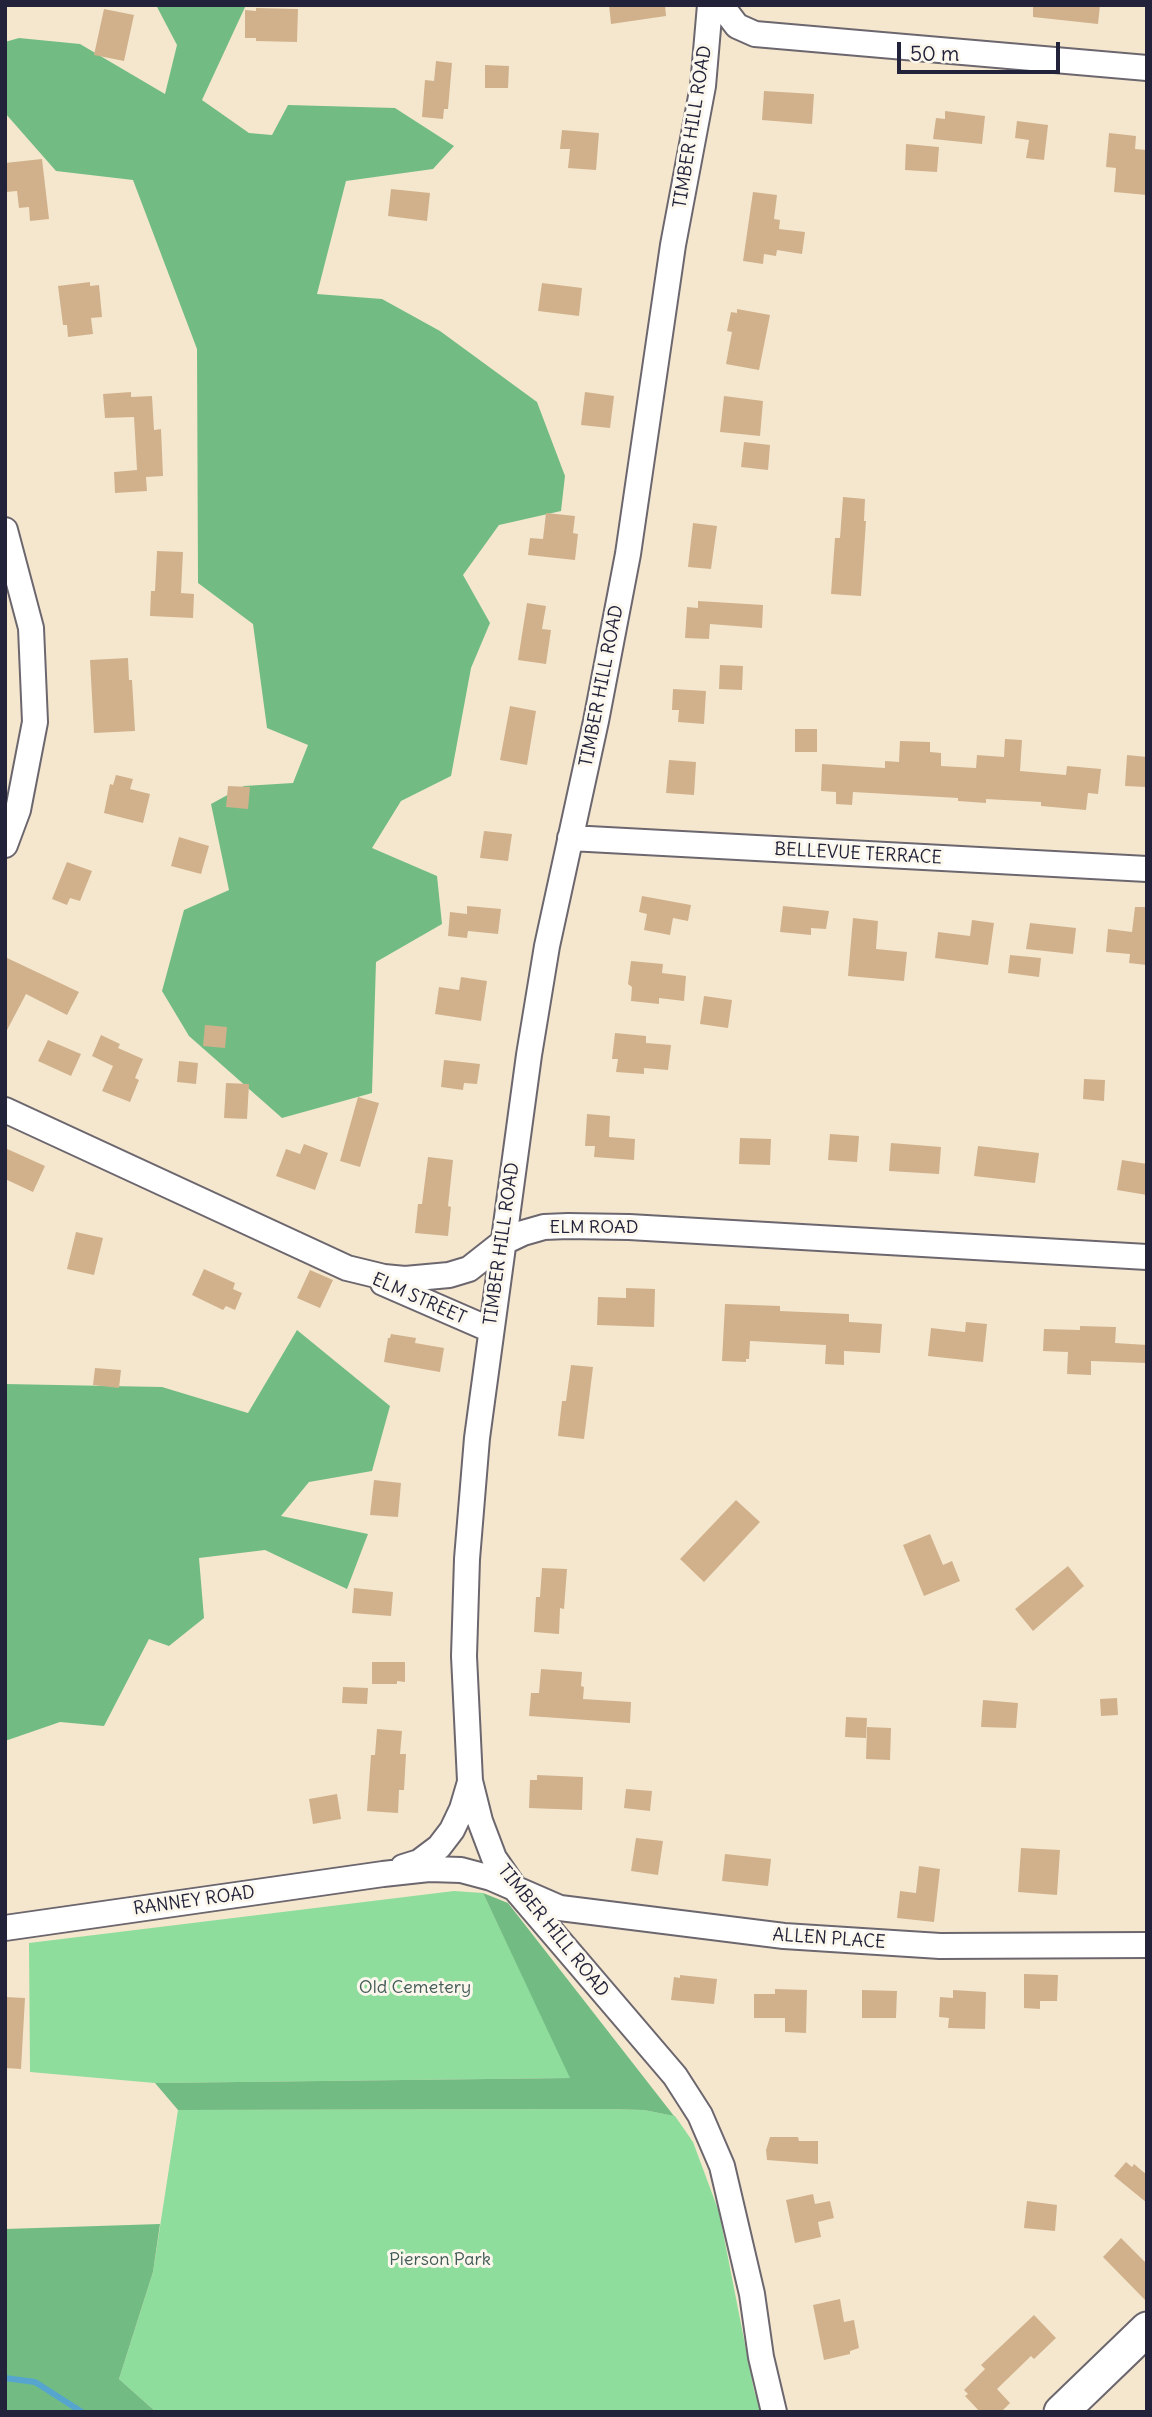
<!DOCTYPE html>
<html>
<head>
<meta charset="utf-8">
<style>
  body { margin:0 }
  #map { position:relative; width:1152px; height:2417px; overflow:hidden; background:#f5e7ce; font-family:Delius,sans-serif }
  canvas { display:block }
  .frame { position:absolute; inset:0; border:7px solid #22223b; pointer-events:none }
  .scale { position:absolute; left:897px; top:42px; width:163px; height:32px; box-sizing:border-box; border:4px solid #22223b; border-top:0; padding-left:9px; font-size:21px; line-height:24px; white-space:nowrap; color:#22223b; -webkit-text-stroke:5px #fbf7ec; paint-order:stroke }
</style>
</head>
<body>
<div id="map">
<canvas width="1152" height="2417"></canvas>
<div class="frame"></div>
<div class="scale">50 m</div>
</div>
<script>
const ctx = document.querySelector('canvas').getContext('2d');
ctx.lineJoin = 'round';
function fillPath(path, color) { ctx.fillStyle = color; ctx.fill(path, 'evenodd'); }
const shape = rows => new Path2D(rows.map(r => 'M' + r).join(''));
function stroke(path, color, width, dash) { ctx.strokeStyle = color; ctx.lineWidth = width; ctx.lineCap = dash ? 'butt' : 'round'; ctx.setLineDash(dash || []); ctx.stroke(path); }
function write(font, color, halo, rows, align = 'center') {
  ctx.font = font + ' Delius,sans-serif'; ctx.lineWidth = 6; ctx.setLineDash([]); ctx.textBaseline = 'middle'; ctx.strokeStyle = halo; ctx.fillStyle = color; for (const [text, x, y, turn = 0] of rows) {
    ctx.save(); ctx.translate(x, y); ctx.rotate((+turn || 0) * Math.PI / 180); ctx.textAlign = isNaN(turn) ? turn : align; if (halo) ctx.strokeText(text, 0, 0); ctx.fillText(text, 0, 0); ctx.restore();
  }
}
fillPath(shape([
  [454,1891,483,1893,571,2078,155,2083,30,2072,29,1943],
  [603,2109,644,2110,675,2116,693,2142,719,2212,754,2390,761,2412,156,2412,119,2379,153,2272,178,2110]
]), '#8edd9c');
fillPath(shape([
  [156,5,246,5,202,100,249,133,272,135,288,105,395,108,454,146,433,169,346,181,317,294,382,299,440,331,537,402,565,476,561,511,499,525,463,575,490,623,471,668,451,776,401,801,372,848,437,876,442,924,376,962,372,1093,282,1118,189,1036,162,991,184,910,229,890,211,804,244,786,293,783,308,745,267,728,253,624,198,583,197,349,133,180,56,171,5,113,5,42,19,38,80,44,165,94,177,45],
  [297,1330,390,1406,372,1471,309,1482,281,1516,368,1534,347,1589,265,1550,199,1558,204,1618,169,1646,149,1639,104,1726,60,1722,5,1741,5,1384,162,1387,248,1413],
  [483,1893,508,1903,674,2116,644,2110,603,2109,178,2110,155,2083,570,2078],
  [160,2224,153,2272,119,2379,156,2412,5,2412,5,2229]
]), '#72bc84');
stroke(shape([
  [5,2378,35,2382,82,2412]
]), '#55a5cf', 6);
fillPath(shape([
  [609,5,665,5,666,16,611,24],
  [1033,5,1100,5,1098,24,1033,17],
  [256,8,298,9,297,42,256,41,256,38,245,38,245,10,256,11],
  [104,9,134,15,124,61,94,55],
  [436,61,452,63,448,109,444,109,443,119,422,117,425,80,434,81],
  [485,65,509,66,508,88,485,88],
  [764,91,814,94,812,124,762,120],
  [945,111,985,116,982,144,933,139,936,118,945,119],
  [1017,121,1048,125,1044,160,1026,158,1029,140,1015,138],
  [562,130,599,133,596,170,568,168,570,149,560,149],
  [1109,133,1136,136,1135,149,1147,150,1147,195,1114,192,1116,168,1106,167],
  [906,144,939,147,937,172,905,170],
  [42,159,49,219,30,221,29,207,19,208,17,191,6,192,5,163],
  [391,189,430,193,427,221,388,216],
  [753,192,777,195,774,219,780,220,779,229,805,232,802,254,777,250,776,256,764,254,763,264,743,261],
  [90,282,90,286,99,285,102,317,91,318,93,334,68,337,67,325,63,325,58,286],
  [542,283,582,288,579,316,538,311],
  [737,309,770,315,759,370,726,364,732,332,727,331,731,312,737,313],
  [131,392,131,397,152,396,154,430,161,429,163,476,146,477,147,491,115,493,114,472,137,470,134,417,105,418,103,394],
  [585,392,614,396,610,428,581,425],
  [724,396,763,401,760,436,720,432],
  [744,442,770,445,768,470,741,467],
  [843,497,865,499,864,521,866,521,861,596,831,594,835,538,840,538],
  [546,513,575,516,573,533,578,534,575,560,528,555,530,538,543,539],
  [693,523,717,526,711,569,688,567],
  [157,551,183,552,181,593,194,594,193,618,150,616,151,591,155,591],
  [698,601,763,605,762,628,710,624,709,639,685,638,687,607,698,608],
  [527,603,546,606,542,629,551,630,546,664,518,660],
  [128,658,129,680,132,680,135,731,94,733,90,660],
  [720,665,743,666,742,690,719,689],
  [673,689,706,691,704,724,678,722,679,710,672,710],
  [510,706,536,711,527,765,500,760],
  [795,729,817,729,817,752,795,752],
  [1005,739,1022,740,1020,771,1066,775,1067,766,1101,769,1098,794,1088,793,1086,810,1041,806,1041,802,986,799,986,803,958,801,958,798,853,792,852,805,836,804,836,792,821,791,822,764,885,768,885,761,899,762,900,741,930,742,930,752,941,753,941,766,976,768,977,755,1004,757],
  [1127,755,1147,757,1147,787,1125,786],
  [669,760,696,762,694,795,666,793],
  [116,775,133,779,130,789,150,794,143,823,104,813,110,784,113,785],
  [228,786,250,787,248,809,226,807],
  [484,831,512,834,508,861,480,858],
  [179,837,209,846,201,874,171,866],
  [67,862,92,871,80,901,70,898,67,905,52,899],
  [642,896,691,905,688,921,673,918,670,935,644,930,647,914,639,912],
  [467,906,501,909,498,934,468,931,467,938,448,936,450,912,467,914],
  [783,906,829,911,826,929,811,928,811,935,780,932],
  [1135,907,1147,907,1147,965,1129,963,1130,954,1106,952,1108,929,1132,932],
  [853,918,878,921,876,949,907,952,904,981,848,976],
  [972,920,994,923,988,965,935,958,938,932,970,936],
  [1030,923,1076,928,1073,954,1026,949],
  [1010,955,1041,958,1039,977,1008,973],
  [5,957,79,992,67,1015,26,994,5,1034],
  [631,961,663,964,662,973,686,976,684,1001,659,998,659,1004,631,1001,632,987,628,984],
  [461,977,487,981,481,1021,435,1014,439,987,459,990],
  [704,996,732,1000,728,1028,700,1024],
  [205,1025,227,1027,225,1048,203,1046],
  [615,1033,646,1036,646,1043,671,1045,668,1070,644,1068,644,1074,616,1072,618,1059,612,1059],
  [101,1035,120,1044,118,1048,143,1059,135,1078,139,1080,130,1102,102,1091,113,1066,92,1056],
  [48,1040,81,1054,71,1076,38,1061],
  [444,1060,480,1064,477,1084,464,1083,463,1090,441,1087],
  [179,1061,198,1063,196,1084,177,1082],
  [1084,1079,1105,1080,1104,1101,1083,1099],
  [226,1083,249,1084,247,1119,224,1118],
  [358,1097,379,1103,360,1167,340,1161],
  [587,1114,610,1116,609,1137,635,1139,634,1160,594,1157,595,1146,585,1146],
  [830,1134,859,1136,857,1162,828,1160],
  [740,1138,771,1139,770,1165,739,1164],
  [891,1143,941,1147,939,1174,889,1171],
  [304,1144,328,1153,315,1190,276,1176,286,1149,300,1154],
  [978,1146,1039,1153,1035,1183,974,1176],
  [5,1148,45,1166,33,1192,5,1179],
  [428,1157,453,1160,448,1206,451,1207,448,1236,415,1233,418,1204,422,1204],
  [1122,1160,1147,1164,1147,1195,1117,1190],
  [76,1232,103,1238,94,1275,67,1269],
  [204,1269,235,1283,233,1289,242,1293,235,1310,226,1306,223,1310,192,1295],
  [310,1270,333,1280,320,1308,297,1298],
  [626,1288,655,1289,654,1327,597,1325,598,1297,626,1298],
  [725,1304,780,1306,780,1311,849,1314,849,1322,882,1324,880,1353,844,1351,844,1365,825,1364,826,1345,750,1341,749,1359,746,1359,746,1362,722,1361],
  [966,1322,987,1324,983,1362,928,1356,931,1328,965,1332],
  [1080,1326,1116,1327,1115,1343,1147,1345,1147,1363,1091,1361,1091,1375,1067,1374,1068,1352,1043,1351,1044,1329,1080,1330],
  [391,1334,416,1338,415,1343,444,1348,440,1372,384,1362,388,1338,390,1338],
  [571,1365,593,1367,584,1439,558,1436,562,1401,566,1401],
  [95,1368,121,1370,119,1388,93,1385],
  [374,1480,401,1483,398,1517,370,1515],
  [736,1500,760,1522,704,1582,680,1559],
  [930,1534,943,1565,952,1561,960,1581,924,1596,903,1545],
  [1068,1566,1084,1586,1033,1631,1015,1609],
  [542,1568,567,1569,564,1609,560,1608,559,1634,534,1632,536,1597,540,1597],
  [354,1588,393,1592,391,1616,352,1613],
  [372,1662,405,1662,405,1682,397,1681,397,1684,372,1684],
  [541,1669,582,1672,581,1686,584,1687,583,1699,631,1702,630,1723,529,1716,531,1693,539,1693],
  [343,1687,368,1688,367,1704,342,1703],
  [1117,1698,1118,1715,1101,1716,1100,1699],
  [983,1700,1018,1703,1016,1728,981,1727],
  [846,1717,867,1718,866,1738,845,1737],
  [867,1727,891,1728,890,1760,866,1759],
  [377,1729,402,1731,400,1754,406,1754,404,1790,399,1790,398,1813,367,1811,371,1755,375,1755],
  [537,1775,583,1777,582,1810,529,1808,530,1780,537,1780],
  [626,1789,652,1791,650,1811,624,1808],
  [337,1794,341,1819,313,1824,309,1799],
  [636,1838,663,1841,658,1875,631,1871],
  [1021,1848,1060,1850,1057,1895,1018,1892],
  [725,1854,771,1859,768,1886,722,1881],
  [919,1866,940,1869,934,1922,897,1918,900,1891,916,1893],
  [1024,1974,1058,1975,1057,2001,1040,2001,1040,2009,1024,2008],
  [680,1975,717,1979,714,2004,671,2000,674,1977,680,1978],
  [775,1989,807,1990,806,2033,785,2032,785,2018,754,2018,754,1994,775,1994],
  [862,1990,897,1991,896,2018,862,2018],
  [953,1990,986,1992,985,2029,948,2028,949,2018,939,2017,940,1997,953,1998],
  [5,1997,25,1998,21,2069,5,2068],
  [770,2137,798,2137,799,2141,818,2141,818,2164,767,2160,766,2150],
  [1126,2162,1132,2167,1134,2164,1147,2175,1147,2203,1114,2176],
  [813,2194,815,2204,830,2201,834,2218,818,2222,821,2237,795,2243,786,2200],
  [1027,2201,1057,2205,1055,2231,1024,2228],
  [1121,2238,1147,2264,1147,2302,1103,2257],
  [840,2299,844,2322,854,2320,859,2348,850,2351,850,2354,824,2360,813,2305],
  [1034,2315,1056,2338,1034,2359,1031,2356,997,2389,1010,2403,1001,2412,980,2412,965,2396,968,2394,964,2390,985,2369,981,2365]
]), '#d0b18c');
const street = shape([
  [710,5,703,86,673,245,628,554,596,721,547,946,529,1055,477,1438,467,1559,464,1656,470,1781,480,1821,494,1858,516,1890,675,2076,700,2115,722,2166,752,2294,761,2357,774,2412],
  [721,5,737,26,755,34,1147,68],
  [5,530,31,628,35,722,18,810,5,845],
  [570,838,1147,869],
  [5,1110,347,1268,384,1277,405,1279,449,1275,469,1269,502,1243,523,1233,544,1227,568,1226,629,1227,1147,1257],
  [383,1283,491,1330],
  [403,1867,419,1862,439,1847,452,1830,462,1809,470,1782],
  [5,1928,383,1874,429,1869,461,1870,491,1878,560,1908,784,1936,940,1946,1147,1945]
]);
const secondary = shape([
  [1061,2412,1147,2329]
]);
stroke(street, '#6c676e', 28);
stroke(secondary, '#6c676e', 37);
stroke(street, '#fff', 24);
stroke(secondary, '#fff', 33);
write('18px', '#22223b', '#fbf7ec', [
  ["TIMBER HILL ROAD",693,127,-81],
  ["TIMBER HILL ROAD",602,686,-79],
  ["BELLEVUE TERRACE",858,854,3],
  ["ELM ROAD",594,1228],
  ["TIMBER HILL ROAD",502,1244,-82],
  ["ELM STREET",419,1299,24],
  ["RANNEY ROAD",194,1901,-8],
  ["TIMBER HILL ROAD",553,1931,51],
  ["ALLEN PLACE",829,1939,4]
]);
write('18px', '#425a58', '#fbf7ec', [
  ["Old Cemetery",415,1988],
  ["Pierson Park",440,2260]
]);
</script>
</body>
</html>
